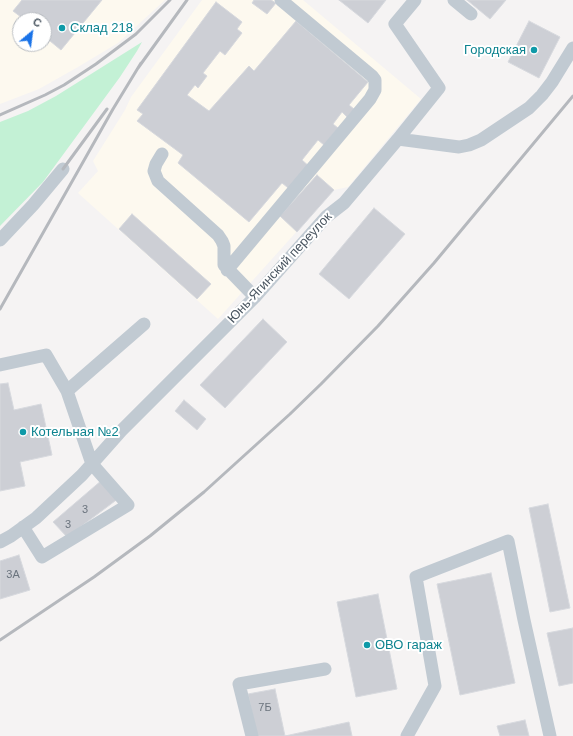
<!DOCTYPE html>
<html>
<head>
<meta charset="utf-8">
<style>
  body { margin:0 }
  #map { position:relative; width:573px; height:736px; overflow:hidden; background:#f5f3f3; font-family:Helvetica,sans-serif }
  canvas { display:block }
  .north { position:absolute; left:12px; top:12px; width:40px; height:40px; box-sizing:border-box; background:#fff; border:1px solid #b7bbc0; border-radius:50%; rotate:29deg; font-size:11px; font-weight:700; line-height:16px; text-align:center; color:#4a5661 }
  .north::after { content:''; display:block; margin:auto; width:14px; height:18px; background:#1a73e8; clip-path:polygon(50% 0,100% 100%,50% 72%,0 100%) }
</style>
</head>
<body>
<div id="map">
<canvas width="573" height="736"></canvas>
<div class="north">С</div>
</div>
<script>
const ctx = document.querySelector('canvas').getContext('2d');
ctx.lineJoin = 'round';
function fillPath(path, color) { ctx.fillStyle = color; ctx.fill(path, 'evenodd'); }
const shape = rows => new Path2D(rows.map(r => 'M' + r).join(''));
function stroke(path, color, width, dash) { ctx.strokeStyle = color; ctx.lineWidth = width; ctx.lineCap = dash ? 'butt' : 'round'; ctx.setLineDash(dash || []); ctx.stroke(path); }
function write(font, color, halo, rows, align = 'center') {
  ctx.font = font + ' Helvetica,sans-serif'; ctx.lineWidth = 4; ctx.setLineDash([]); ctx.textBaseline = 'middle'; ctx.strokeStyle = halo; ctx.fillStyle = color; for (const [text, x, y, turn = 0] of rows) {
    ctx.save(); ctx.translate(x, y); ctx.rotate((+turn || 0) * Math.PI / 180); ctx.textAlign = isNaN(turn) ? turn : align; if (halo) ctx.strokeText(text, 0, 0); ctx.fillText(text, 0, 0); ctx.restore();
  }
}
fillPath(shape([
  [0,0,165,0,118,43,78,67,39,89,0,104],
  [20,20,44,20,44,44,20,44],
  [202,0,303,0,421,99,348,187,334,190,218,319,78,193,98,171,93,161,125,110,131,97]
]), '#fdf9ef');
fillPath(shape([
  [142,42,137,51,120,77,43,182,0,226,0,122,28,111,56,96]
]), '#c3f1d5');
const building = shape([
  [22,0,102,0,61,50,44,36,44,20,25,20,13,11,22,0],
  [254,0,271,0,276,3,267,14,252,3,254,0],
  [339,0,386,0,368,23,339,0],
  [467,0,506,0,490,19,467,0],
  [216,2,242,22,237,29,242,33,225,55,220,51,203,73,207,76,198,88,195,85,187,95,209,111,249,66,254,71,296,21,368,82,349,105,354,109,347,117,342,112,333,124,338,128,324,145,318,140,302,160,311,168,292,191,282,183,249,222,178,163,183,155,137,121,143,114,137,110,216,2],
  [529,21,560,37,539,78,508,62,529,21],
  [317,175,334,190,297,232,280,216,317,175],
  [374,208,405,234,349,299,319,274,374,208],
  [132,214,211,284,197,299,119,229,132,214],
  [263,319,287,342,225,408,200,385,263,319],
  [8,383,14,410,41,404,52,455,20,462,25,486,0,491,0,384,8,383],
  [184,400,206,419,197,430,175,411,184,400],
  [102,480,119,498,67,537,53,522,102,480],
  [548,504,570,608,550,612,529,508,548,504],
  [19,555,30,590,0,599,0,561,19,555],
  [491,573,515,683,460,695,437,584,491,573],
  [378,594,397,689,356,697,337,602,378,594],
  [573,628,573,683,559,686,547,633,573,628],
  [275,689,285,736,349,722,352,736,257,736,248,694,275,689],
  [525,720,529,736,500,736,497,726,525,720]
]);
fillPath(building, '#cdcfd5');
stroke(building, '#d7d9de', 1);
stroke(shape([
  [454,0,471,14],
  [398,139,439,88,395,24,415,0],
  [162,154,156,164,154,171,158,181,218,235,222,241,224,246,224,265,255,297],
  [0,240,33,205,63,169],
  [227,270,370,99,375,90,375,80,372,76,281,0],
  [0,365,46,355,67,391],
  [23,527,42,557,128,505,92,464,67,391,144,324],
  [0,542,11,536,36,518,82,475,121,431,255,297,326,217,344,203,355,190,398,139,459,147,469,145,481,140,529,108,542,95,552,82,573,48],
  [252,736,239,684,325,669],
  [407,736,435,686,416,577,508,541,524,620,550,736]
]), '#c1cad2', 13);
stroke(shape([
  [138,68,187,0],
  [0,115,45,95,64,85,96,64,136,34,170,0],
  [63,169,107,109],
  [0,309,113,109,141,63],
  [0,640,94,577,150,536,204,492,290,414,321,384,378,326,434,263,573,96]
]), '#b5b8bd', 3);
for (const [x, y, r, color] of [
  [62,28,4,"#0f9aa8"],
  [534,50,4,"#0f9aa8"],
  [23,432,4,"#0f9aa8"],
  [367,645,4,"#0f9aa8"]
]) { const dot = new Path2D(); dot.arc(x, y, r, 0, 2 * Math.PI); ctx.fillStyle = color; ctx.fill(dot); stroke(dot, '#fff', 1.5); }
write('11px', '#6b747e', null, [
  ["3",85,510],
  ["3",68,525],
  ["3А",13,575],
  ["7Б",265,708]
]);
write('13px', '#0d838f', '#fff', [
  ["Склад 218",70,28],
  ["Городская",526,50,"right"],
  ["Котельная №2",31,432],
  ["ОВО гараж",375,645]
], 'left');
write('13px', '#4a5661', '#fff', [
  ["Юнь-Ягинский переулок",280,268,-47]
]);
</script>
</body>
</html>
